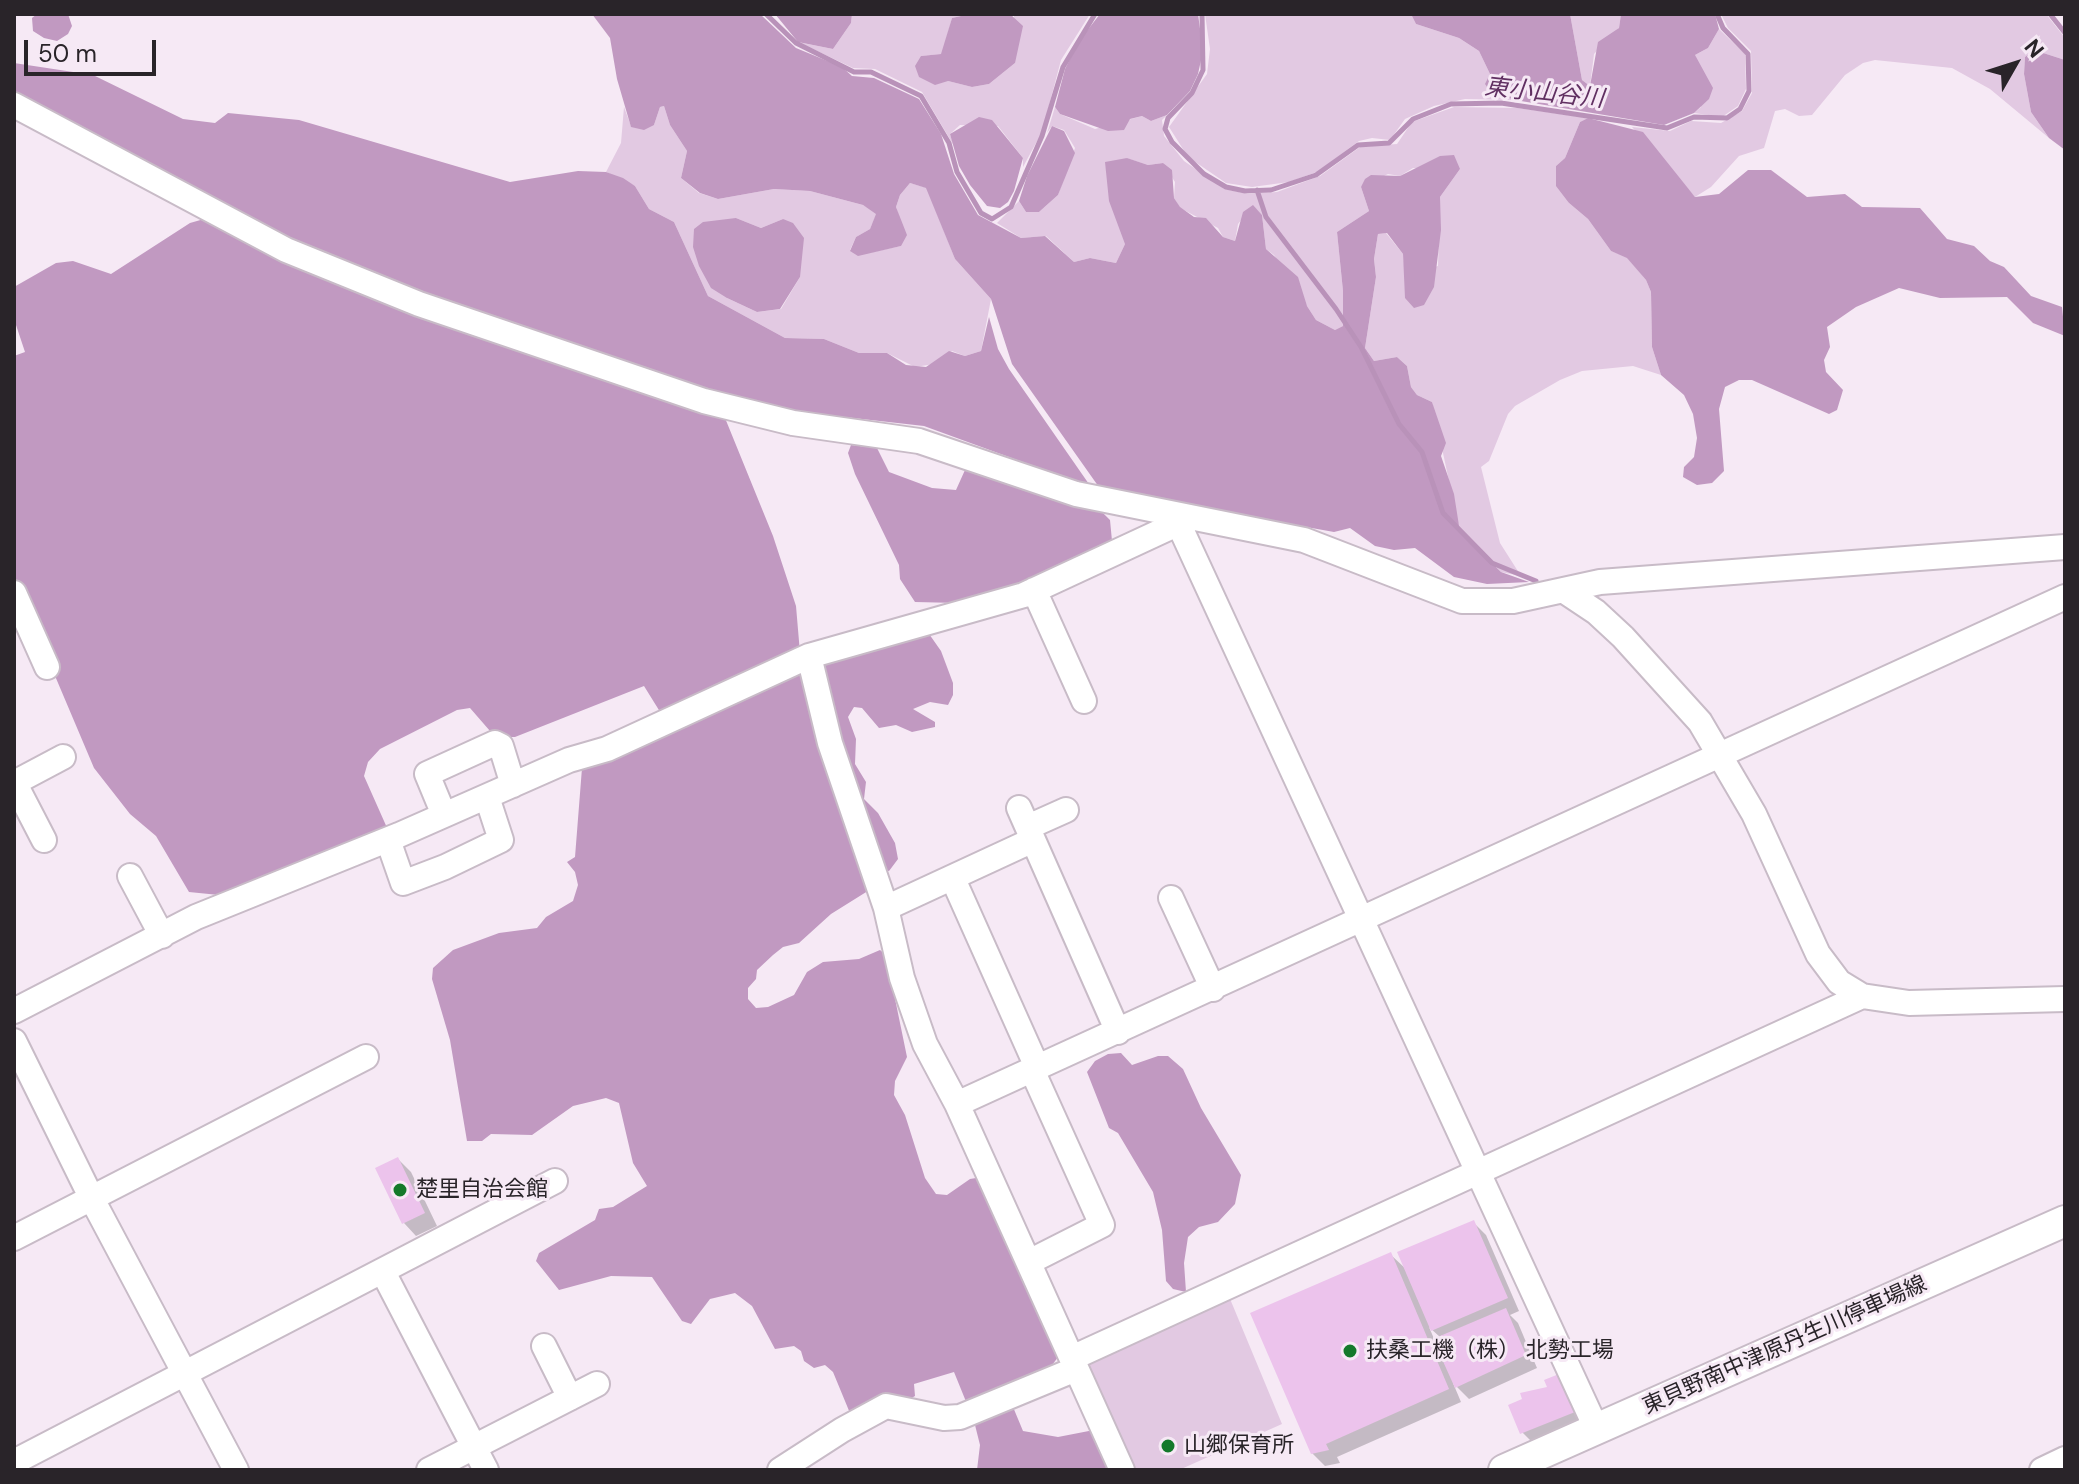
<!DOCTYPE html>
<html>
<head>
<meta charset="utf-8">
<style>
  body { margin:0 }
  #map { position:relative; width:2079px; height:1484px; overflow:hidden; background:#f6e9f5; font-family:"DM Sans",sans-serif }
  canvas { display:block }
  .frame { position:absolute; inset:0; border:16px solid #292429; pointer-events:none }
  .north { position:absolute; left:1975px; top:24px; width:80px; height:80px; -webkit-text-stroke:6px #f6e9f5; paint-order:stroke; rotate:51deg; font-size:22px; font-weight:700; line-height:32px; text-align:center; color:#292429 }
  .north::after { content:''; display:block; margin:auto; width:28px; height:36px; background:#292429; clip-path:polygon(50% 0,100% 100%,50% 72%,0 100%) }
  .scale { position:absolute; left:24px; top:40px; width:132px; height:36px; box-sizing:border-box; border:4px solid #292429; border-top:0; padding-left:10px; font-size:24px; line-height:28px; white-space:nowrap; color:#292429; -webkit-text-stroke:6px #f6e9f5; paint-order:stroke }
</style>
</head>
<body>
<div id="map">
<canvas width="2079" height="1484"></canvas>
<div class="frame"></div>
<div class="north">N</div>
<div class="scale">50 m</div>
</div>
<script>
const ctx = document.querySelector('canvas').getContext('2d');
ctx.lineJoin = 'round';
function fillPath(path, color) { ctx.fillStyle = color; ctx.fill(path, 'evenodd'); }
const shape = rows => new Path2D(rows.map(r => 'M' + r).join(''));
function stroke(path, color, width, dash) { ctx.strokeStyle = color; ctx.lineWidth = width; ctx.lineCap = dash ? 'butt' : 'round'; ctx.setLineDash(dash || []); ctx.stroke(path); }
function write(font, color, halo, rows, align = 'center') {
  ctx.font = font + ' "DM Sans","Noto Sans JP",sans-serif'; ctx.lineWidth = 6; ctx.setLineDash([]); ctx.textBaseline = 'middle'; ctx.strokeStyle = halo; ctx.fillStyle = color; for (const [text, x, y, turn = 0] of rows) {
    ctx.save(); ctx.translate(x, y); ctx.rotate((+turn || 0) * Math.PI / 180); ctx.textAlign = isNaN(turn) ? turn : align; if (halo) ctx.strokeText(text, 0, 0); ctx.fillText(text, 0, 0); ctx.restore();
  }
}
fillPath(shape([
  [852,14,970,14,952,18,942,54,921,56,948,81,972,87,989,84,1015,63,1014,16,1010,14,1090,14,1061,60,1042,132,1023,167,1023,158,998,126,960,125,950,134,954,146,922,92,875,69,853,68,798,42,833,49,851,23],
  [1205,14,1411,14,1416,24,1459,38,1479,51,1490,74,1491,92,1515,100,1465,99,1434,106,1405,119,1390,140,1372,138,1359,141,1317,172,1289,182,1252,187,1226,183,1188,157,1169,127,1207,74,1210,49],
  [1570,14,1621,14,1619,28,1594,54,1590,86,1582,80],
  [1721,14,2046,14,2065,38,2065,60,2034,50,2025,57,2024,74,2031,112,2049,138,1990,89,1952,68,1875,60,1863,63,1845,75,1812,115,1799,116,1785,109,1775,111,1764,148,1739,156,1711,187,1695,197,1632,127,1670,131,1691,121,1721,123,1742,111,1752,93,1751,51,1728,28],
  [1719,29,1745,54,1746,89,1738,106,1722,117,1694,113,1701,107,1695,55,1708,48],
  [664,106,670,125,687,151,681,178,699,193,718,199,774,189,810,191,863,205,877,213,870,229,856,237,850,250,858,255,901,246,900,220,896,207,900,195,910,183,927,188,955,259,991,299,981,351,965,356,952,351,934,364,915,367,887,353,859,353,824,339,785,338,708,296,674,222,649,209,635,186,606,172,621,143,624,107,631,126,654,125,660,107],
  [736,218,761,228,783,219,800,277,781,309,757,312,727,298],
  [1055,107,1060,114,1095,129,1142,116,1151,121,1167,115,1162,120,1164,136,1184,161,1225,189,1248,194,1277,192,1320,176,1360,147,1397,144,1412,122,1454,107,1518,108,1588,118,1580,122,1565,158,1556,166,1569,203,1588,219,1611,251,1627,257,1646,280,1651,292,1652,347,1661,375,1633,366,1582,371,1560,380,1515,406,1508,414,1489,461,1481,467,1500,543,1521,576,1501,572,1460,532,1432,402,1417,395,1411,387,1407,366,1397,357,1374,361,1365,348,1376,277,1374,259,1378,234,1386,233,1403,254,1405,275,1438,266,1440,197,1460,169,1413,168,1400,176,1388,174,1361,187,1369,211,1337,232,1343,291,1343,326,1335,330,1316,320,1274,255,1266,249,1262,215,1253,206,1238,224,1235,241,1223,237,1218,228,1180,208,1174,198,1175,182,1163,163,1148,165,1126,158,1125,244,1116,263,1090,258,1074,262,1046,236,1021,238,997,223,1019,201,1026,212,1039,212,1058,195,1075,148,1064,130,1052,126,1047,133],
  [1228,1294,1282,1424,1179,1470,1131,1470,1084,1366,1087,1357]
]), '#e2c9e2');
fillPath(shape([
  [37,14,68,14,72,26,68,34,57,41,44,38,33,31,32,18],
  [592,14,760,14,796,48,842,67,852,76,874,78,919,99,941,134,954,174,978,215,1021,238,1045,236,1074,262,1090,258,1116,263,1125,244,1109,201,1105,162,1127,158,1148,165,1163,163,1172,170,1174,198,1180,207,1194,217,1206,218,1223,237,1235,241,1243,212,1253,205,1262,215,1266,249,1298,277,1307,306,1316,320,1335,330,1343,326,1343,291,1337,232,1369,211,1361,187,1365,179,1371,175,1400,176,1440,156,1454,155,1460,169,1440,197,1441,230,1434,287,1424,305,1414,308,1405,298,1403,254,1387,233,1378,234,1374,259,1376,277,1365,348,1374,361,1397,357,1407,366,1411,387,1417,395,1432,402,1446,443,1441,456,1454,494,1460,532,1501,572,1529,582,1487,584,1454,577,1415,548,1394,550,1375,546,1350,528,1334,532,1101,490,1012,364,991,299,955,259,926,188,910,183,900,195,896,207,907,235,901,246,858,256,850,251,856,237,870,229,876,214,863,205,810,191,774,189,718,199,700,193,681,178,687,151,670,125,664,106,660,107,654,125,644,130,631,127,617,79,610,38],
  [775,14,852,14,851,23,833,49,798,42],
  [970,14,1010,14,1023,26,1015,63,989,84,972,87,948,81,935,85,919,77,915,66,921,56,941,54,952,18],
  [1100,14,1198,14,1203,51,1198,74,1190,91,1167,115,1151,121,1142,116,1130,119,1124,130,1108,131,1060,114,1055,107,1065,69,1079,41],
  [1411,14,1570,14,1582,80,1590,86,1598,42,1619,28,1621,14,1715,14,1719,29,1708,48,1695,55,1713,88,1709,99,1694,113,1664,125,1515,100,1491,92,1485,84,1490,74,1479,51,1459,38,1416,24],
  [2034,50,2065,60,2065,150,2049,138,2031,112,2024,74,2025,57],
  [14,63,93,75,183,119,215,123,228,113,299,120,510,182,578,171,606,172,623,178,635,186,649,209,674,222,708,296,785,338,824,339,859,353,887,353,906,365,926,367,949,351,965,356,981,351,989,317,998,349,1009,369,1091,487,924,426,791,411,728,398,379,277,287,239,14,94],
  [979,117,992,120,1023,158,1014,191,1008,202,1000,208,987,206,970,185,959,166,950,134],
  [1588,118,1643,132,1695,197,1719,194,1748,170,1771,170,1807,197,1845,194,1862,207,1920,208,1947,239,1974,246,1990,261,2004,267,2031,296,2062,307,2065,336,2033,323,2007,297,1940,298,1899,288,1856,307,1827,327,1830,347,1824,360,1826,372,1843,390,1837,410,1829,414,1752,380,1739,380,1725,387,1719,409,1724,471,1712,483,1697,485,1683,477,1684,467,1694,457,1697,438,1693,414,1684,395,1661,375,1652,347,1651,292,1646,280,1627,258,1611,251,1588,219,1569,203,1556,186,1556,166,1565,158,1580,122],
  [1052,126,1064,131,1075,153,1058,195,1039,212,1026,212,1019,201,1027,176],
  [736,218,761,228,783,219,793,223,804,238,800,277,780,309,757,312,727,298,711,288,699,266,693,247,694,229,703,222],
  [204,219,725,418,773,536,796,606,800,653,662,715,644,686,515,737,502,737,490,731,470,708,457,710,380,749,368,762,364,776,388,830,229,896,189,892,156,836,130,814,94,768,14,579,14,356,25,352,14,319,14,287,56,263,73,261,111,274,190,223],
  [851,445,877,448,889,472,932,488,956,490,965,470,1098,508,1110,520,1112,541,1021,586,958,603,915,602,900,579,899,565,855,474,848,453],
  [927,631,941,651,953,683,953,695,948,705,930,702,913,709,935,722,935,727,912,732,896,725,879,728,862,708,854,707,848,717,856,739,855,764,866,782,864,799,878,813,895,843,898,859,889,871,879,869,819,674,823,660],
  [802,664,871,889,831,914,799,943,783,947,773,955,757,970,756,979,748,988,748,999,756,1008,768,1007,794,995,807,972,823,962,859,959,880,950,886,955,907,1057,895,1081,894,1095,905,1115,925,1178,936,1194,947,1195,970,1179,982,1177,1062,1352,1049,1369,967,1404,954,1372,914,1384,915,1396,908,1400,852,1418,833,1372,825,1365,814,1368,804,1361,801,1351,794,1346,775,1349,752,1306,735,1293,710,1299,691,1324,682,1321,652,1277,611,1276,559,1290,536,1261,539,1253,595,1220,599,1209,613,1207,647,1186,633,1163,619,1103,606,1098,573,1106,532,1135,491,1134,482,1141,467,1141,450,1040,432,979,433,968,453,950,499,933,537,928,546,917,573,901,578,885,575,872,567,862,575,857,582,768],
  [1121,1053,1132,1065,1158,1056,1168,1056,1183,1069,1201,1108,1241,1175,1235,1204,1218,1222,1199,1227,1188,1237,1184,1263,1186,1292,1173,1289,1166,1281,1162,1230,1153,1192,1118,1133,1109,1128,1087,1072,1095,1061,1108,1054],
  [1013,1407,1023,1431,1058,1437,1094,1430,1112,1470,977,1470,980,1445,975,1425,984,1415]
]), '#c199c1');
fillPath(shape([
  [398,1159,411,1172,437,1226,416,1236,404,1223],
  [1474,1223,1486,1235,1519,1311,1510,1315,1518,1323,1537,1368,1469,1399,1453,1383,1461,1402,1337,1457,1340,1463,1325,1466,1312,1453,1391,1255,1407,1270],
  [1429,1327,1441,1338,1435,1341],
  [1572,1389,1586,1424,1535,1445,1522,1432]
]), '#0003');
stroke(shape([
  [766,14,796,43,854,72,871,72,921,96,949,143,957,172,981,213,992,219,1011,207,1042,136,1063,67,1095,14],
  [1202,14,1203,70,1192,93,1168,118,1165,129,1172,142,1204,174,1226,187,1245,191,1271,190,1316,175,1358,145,1389,143,1413,119,1451,104,1501,103,1667,128,1694,117,1727,118,1740,109,1749,91,1748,54,1723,28,1717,14],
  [2050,14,2065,33],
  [1257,190,1266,217,1336,309,1361,347,1399,424,1422,452,1443,513,1492,563,1536,581]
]), '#b992b9', 5);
fillPath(shape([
  [398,1157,425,1213,402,1224,375,1168],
  [1474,1220,1508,1298,1431,1331,1397,1252],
  [1391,1252,1449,1389,1326,1444,1329,1450,1311,1454,1250,1313],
  [1506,1308,1526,1355,1455,1388,1433,1339],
  [1559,1374,1575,1412,1520,1434,1508,1405,1522,1399,1520,1393,1547,1387,1544,1380]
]), '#ecc3ec');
const minor = shape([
  [14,105,286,250,419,304,704,401,793,423,919,441,1076,494,1304,540,1462,601,1513,601,1600,582,2065,547],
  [1175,516,1597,1430],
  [1034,590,1084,701],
  [1566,592,1596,612,1623,637,1700,722,1754,814,1818,954,1839,982,1862,996,1909,1003,2065,999],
  [14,593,47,667],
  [809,656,830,743,886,908,902,978,925,1044,957,1104,1122,1470],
  [14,782,44,840],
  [14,783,63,757],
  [1019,808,1118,1032],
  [444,815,427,774,495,743,501,746,513,785],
  [1028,827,1066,810],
  [388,840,403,883,445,867,501,840,487,797],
  [130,876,162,936],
  [953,879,1037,1067],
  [1171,898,1213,989],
  [886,908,1033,840],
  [14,1011,196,917,399,835,569,760,607,749,809,656,1024,595,1179,523],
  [14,1041,92,1199,236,1470],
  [957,1104,2065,597],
  [14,1238,366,1057],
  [1029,1262,1102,1225,1032,1070],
  [383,1272,486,1470],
  [544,1346,570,1398],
  [1072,1358,1862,996],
  [14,1462,555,1181],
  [429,1470,597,1384],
  [780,1470,842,1430,886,1406,944,1418,960,1417,1076,1369],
  [2042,1470,2065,1459]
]);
const major = shape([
  [1504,1470,2065,1221]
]);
stroke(minor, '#c8bbc7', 28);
stroke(major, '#c8bbc7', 34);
stroke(minor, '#fff', 24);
stroke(major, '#fff', 30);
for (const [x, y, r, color] of [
  [400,1190,8,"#14792b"],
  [1350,1351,8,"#14792b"],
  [1168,1446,8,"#14792b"]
]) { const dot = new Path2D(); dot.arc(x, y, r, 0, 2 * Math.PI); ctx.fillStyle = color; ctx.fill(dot); stroke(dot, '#f6e9f5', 3); }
write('22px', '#292429', '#f6e9f5', [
  ["楚里自治会館",416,1190],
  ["扶桑工機（株） 北勢工場",1366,1351],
  ["山郷保育所",1184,1446]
], 'left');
write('22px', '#292429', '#f6e9f5', [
  ["東貝野南中津原丹生川停車場線",1785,1346,-24]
]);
write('italic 24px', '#613062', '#f6e9f5', [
  ["東小山谷川",1544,94,6]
]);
</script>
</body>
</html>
